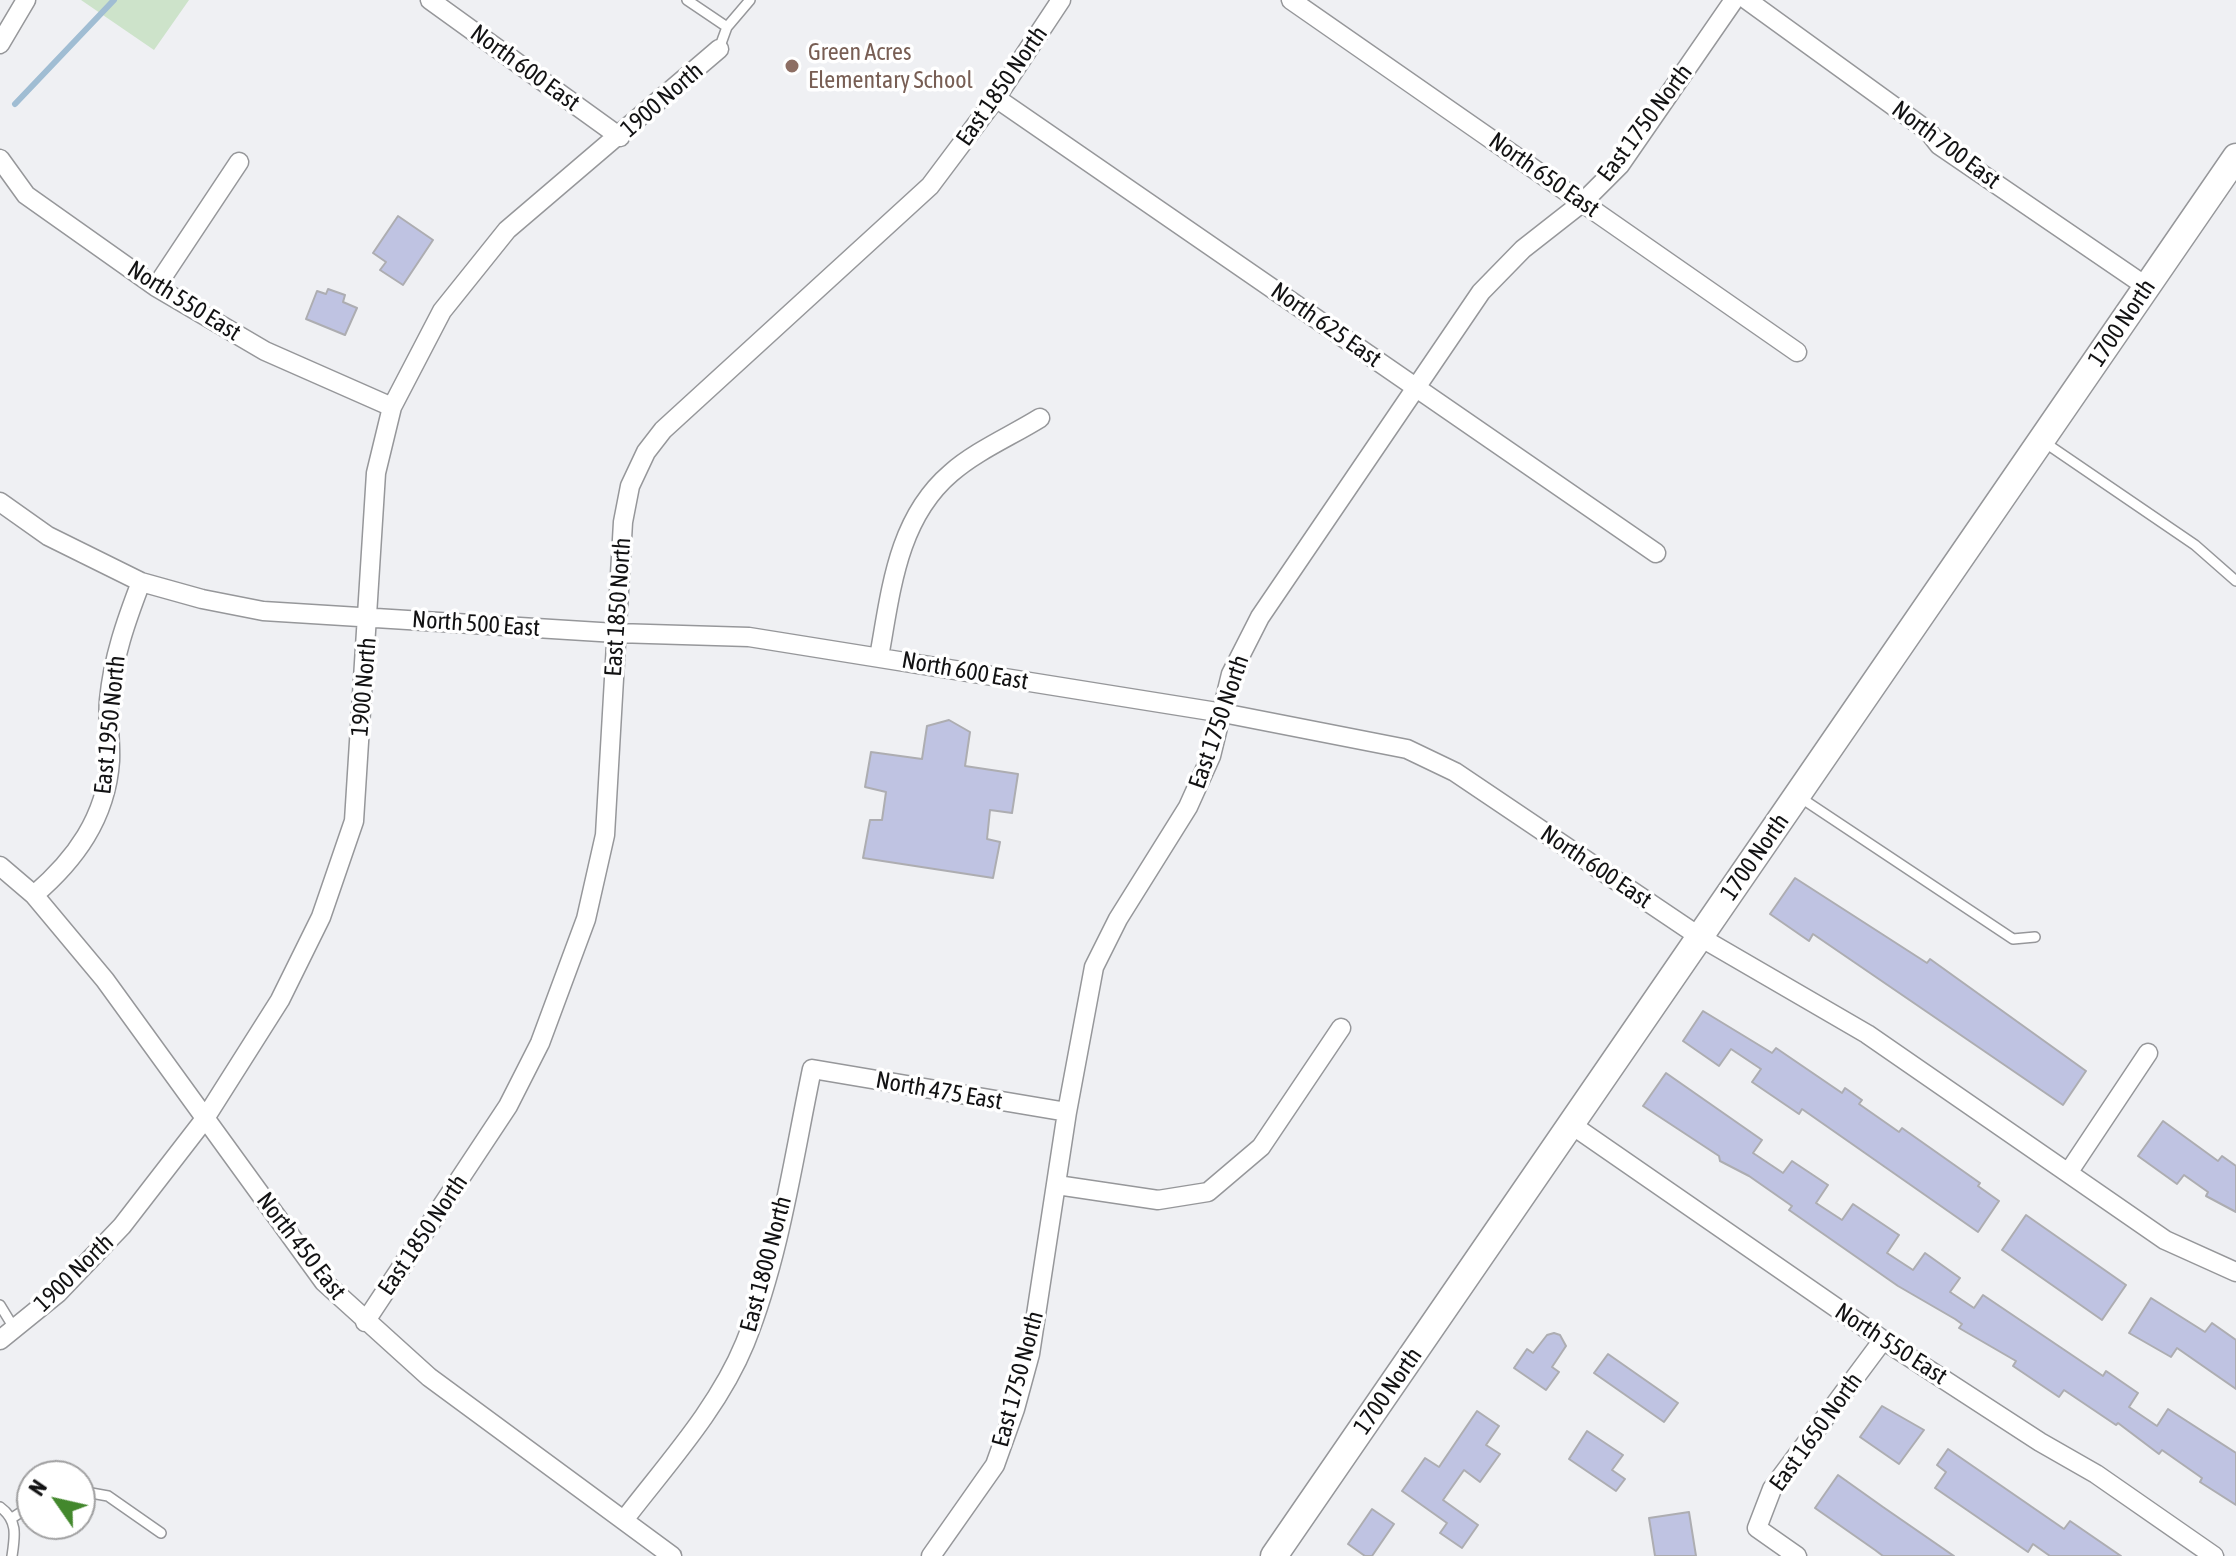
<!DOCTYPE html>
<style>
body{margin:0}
#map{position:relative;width:2236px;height:1556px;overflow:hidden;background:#eff0f3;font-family:"Asap Condensed",sans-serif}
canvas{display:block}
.north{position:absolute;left:16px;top:1460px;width:80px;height:80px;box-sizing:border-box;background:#fff;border:2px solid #a0a0a1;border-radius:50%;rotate:304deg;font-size:22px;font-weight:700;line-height:32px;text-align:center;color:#121213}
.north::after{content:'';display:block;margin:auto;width:28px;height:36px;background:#43882d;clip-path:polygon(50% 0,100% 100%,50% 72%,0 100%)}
</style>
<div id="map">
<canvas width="2236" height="1556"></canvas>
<div class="north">N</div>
</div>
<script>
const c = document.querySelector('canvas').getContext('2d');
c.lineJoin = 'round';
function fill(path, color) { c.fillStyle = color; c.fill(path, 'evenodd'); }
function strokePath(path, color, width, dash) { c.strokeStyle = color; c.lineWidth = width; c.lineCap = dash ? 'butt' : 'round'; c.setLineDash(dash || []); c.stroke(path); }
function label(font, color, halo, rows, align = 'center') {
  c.font = font + ' "Asap Condensed",sans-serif'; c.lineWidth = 7; c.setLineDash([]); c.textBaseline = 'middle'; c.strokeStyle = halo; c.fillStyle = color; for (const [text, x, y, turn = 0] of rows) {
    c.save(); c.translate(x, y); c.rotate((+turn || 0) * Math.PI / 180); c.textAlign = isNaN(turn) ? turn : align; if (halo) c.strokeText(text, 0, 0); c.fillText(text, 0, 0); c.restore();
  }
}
fill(new Path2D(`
 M81,0H189L154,50Z`), '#cde3ca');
strokePath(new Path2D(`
 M15,104L114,0`), '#a0bdd3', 6);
const building = new Path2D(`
 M398,216L433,240L403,285L380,270L386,262L373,253Z
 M328,289L345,295L343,302L357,308L345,335L306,319L317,291L326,294Z
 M949,720L970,732L965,766L1018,774L1012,813L990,810L987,839L1000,842L993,878L863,858L870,820H882L886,792L865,787L871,752L922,759L927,726Z
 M1795,878L1927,963L1930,959L2086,1071L2063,1105L1813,934L1809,941L1770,914Z
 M1703,1011L1772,1053L1776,1048L1842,1093L1845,1088L1862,1100L1859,1104L1899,1132L1902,1128L1980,1183L1978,1186L1999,1201L1978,1232L1802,1109L1799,1114L1752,1082L1761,1069L1731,1049L1719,1066L1683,1041Z
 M1666,1073L1762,1140L1753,1153L1783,1173L1792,1161L1828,1185L1816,1203L1842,1220L1853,1204L1899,1235L1887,1253L1913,1270L1925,1253L1960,1278L1950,1292L1974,1308L1983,1295L2103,1376L2106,1371L2138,1393L2129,1407L2157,1426L2168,1409L2236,1453V1505L2200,1482L2202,1478L2162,1450L2159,1454L2118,1423L2116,1425L2064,1390L2059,1397L2013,1366L2016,1361L1959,1328L1962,1324L1955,1319L1898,1286L1789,1210L1792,1206L1749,1176L1720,1161L1719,1156L1643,1106Z
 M2163,1121L2218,1161L2222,1156L2236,1166V1212L2206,1196L2208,1192L2184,1175L2177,1184L2138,1156Z
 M2026,1215L2126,1285L2102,1320L2002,1250Z
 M2151,1298L2205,1332L2212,1323L2236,1340V1389L2177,1348L2171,1357L2129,1333Z
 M1554,1333L1560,1335L1566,1346L1552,1367L1559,1372L1546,1390L1514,1368L1527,1349L1533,1353L1547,1335Z
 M1608,1354L1678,1403L1664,1422L1594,1373Z
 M1882,1406L1924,1430L1899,1464L1860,1437Z
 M1477,1411L1499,1426L1486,1445L1500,1454L1480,1482L1464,1470L1443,1500L1478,1525L1462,1548L1440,1533L1447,1523L1402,1491L1425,1458L1439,1467Z
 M1587,1431L1623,1455L1612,1470L1625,1479L1616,1491L1569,1459Z
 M1948,1449L2064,1529L2070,1521L2121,1556H2050L2033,1544L2028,1552L1935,1488L1946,1472L1937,1465Z
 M1838,1475L1883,1507L1954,1556H1883L1875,1550L1815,1508Z
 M1372,1509L1394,1524L1372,1556H1365L1348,1544Z
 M1689,1512L1696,1556H1655L1649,1518Z`);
fill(building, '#bfc3e2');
strokePath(building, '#adadb1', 2);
const lane = new Path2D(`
 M687,0L727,27
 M719,49L727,27L750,0
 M2044,442L2195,545L2236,581
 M1798,796L2013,939L2035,937
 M0,1305L14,1328
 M80,1491L108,1496L161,1533
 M0,1507C18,1520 15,1536 12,1556
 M12,1518L32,1505`);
const street = new Path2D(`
 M430,0L620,137
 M1291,0L1797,352
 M1747,0L1928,131L1939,145L2147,287
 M0,44L26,0
 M996,98L1656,553
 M0,159L26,195L156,287L265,351L392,407
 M156,287L239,162
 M0,502L48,536L141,582L202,599L263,611L616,633L749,637L1223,713L1407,749L1455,772L1700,937L1867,1034L2165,1240L2236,1272
 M879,657C891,591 897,519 951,473C976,451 1011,436 1040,418
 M0,866L34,895L105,980L324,1282L429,1377L672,1556
 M34,895C75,860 106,818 110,761C111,741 107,720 109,700C113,658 126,621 141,582
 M1572,1125L1883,1340L2040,1442L2096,1474L2214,1556
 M2068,1173L2148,1053
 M1057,1185L1158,1200L1208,1192L1261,1147L1341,1028
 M365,1322L508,1106L540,1043L586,919L605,835L623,522L630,486L646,452L663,430L930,186L996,98L1061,0
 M0,1340L58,1293L122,1226L204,1120L280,1000L321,917L354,821L376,473L392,407L442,311L507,230L719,49
 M624,1520C666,1465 718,1409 745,1343C780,1256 793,1160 812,1069L1067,1112
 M931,1556L995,1465L1015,1409L1030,1354L1067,1112L1094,967L1118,919L1188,807L1211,756L1231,674L1260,617L1481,292L1523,249L1583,202L1620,165L1734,0
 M1797,1556L1757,1528L1772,1489L1883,1340`);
const secondary = new Path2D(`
 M1274,1556L2236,157`);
strokePath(lane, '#96979a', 12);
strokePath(street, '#96979a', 21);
strokePath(secondary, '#96979a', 29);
strokePath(lane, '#fff', 9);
strokePath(street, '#fff', 18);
strokePath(secondary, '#fff', 26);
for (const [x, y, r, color] of [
 [792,66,8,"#8d6e63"]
]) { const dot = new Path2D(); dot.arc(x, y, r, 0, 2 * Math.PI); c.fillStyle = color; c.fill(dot); strokePath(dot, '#fff', 3); }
label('24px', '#785e54', '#fff', [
 ["Green Acres",808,52],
 ["Elementary School",808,80]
], 'left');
label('24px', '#121213', '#fff', [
 ["North 600 East",525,68,36],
 ["East 1850 North",1002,86,-55],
 ["1900 North",662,100,-41],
 ["East 1750 North",1645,123,-53],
 ["North 700 East",1946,145,37],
 ["North 650 East",1544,175,35],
 ["North 550 East",184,301,32],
 ["1700 North",2122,323,-56],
 ["North 625 East",1326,325,35],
 ["East 1850 North",618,607,-86],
 ["North 500 East",476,624,4],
 ["North 600 East",965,671,10],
 ["1900 North",364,687,-85],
 ["East 1750 North",1219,722,-71],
 ["East 1950 North",110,725,-84],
 ["1700 North",1755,857,-55],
 ["North 600 East",1596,867,34],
 ["North 475 East",939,1091,10],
 ["East 1850 North",423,1235,-56],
 ["North 450 East",301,1246,52],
 ["East 1800 North",766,1264,-75],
 ["1900 North",74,1273,-44],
 ["North 550 East",1891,1344,33],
 ["East 1750 North",1018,1379,-75],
 ["1700 North",1388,1391,-55],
 ["East 1650 North",1816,1432,-54]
]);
</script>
